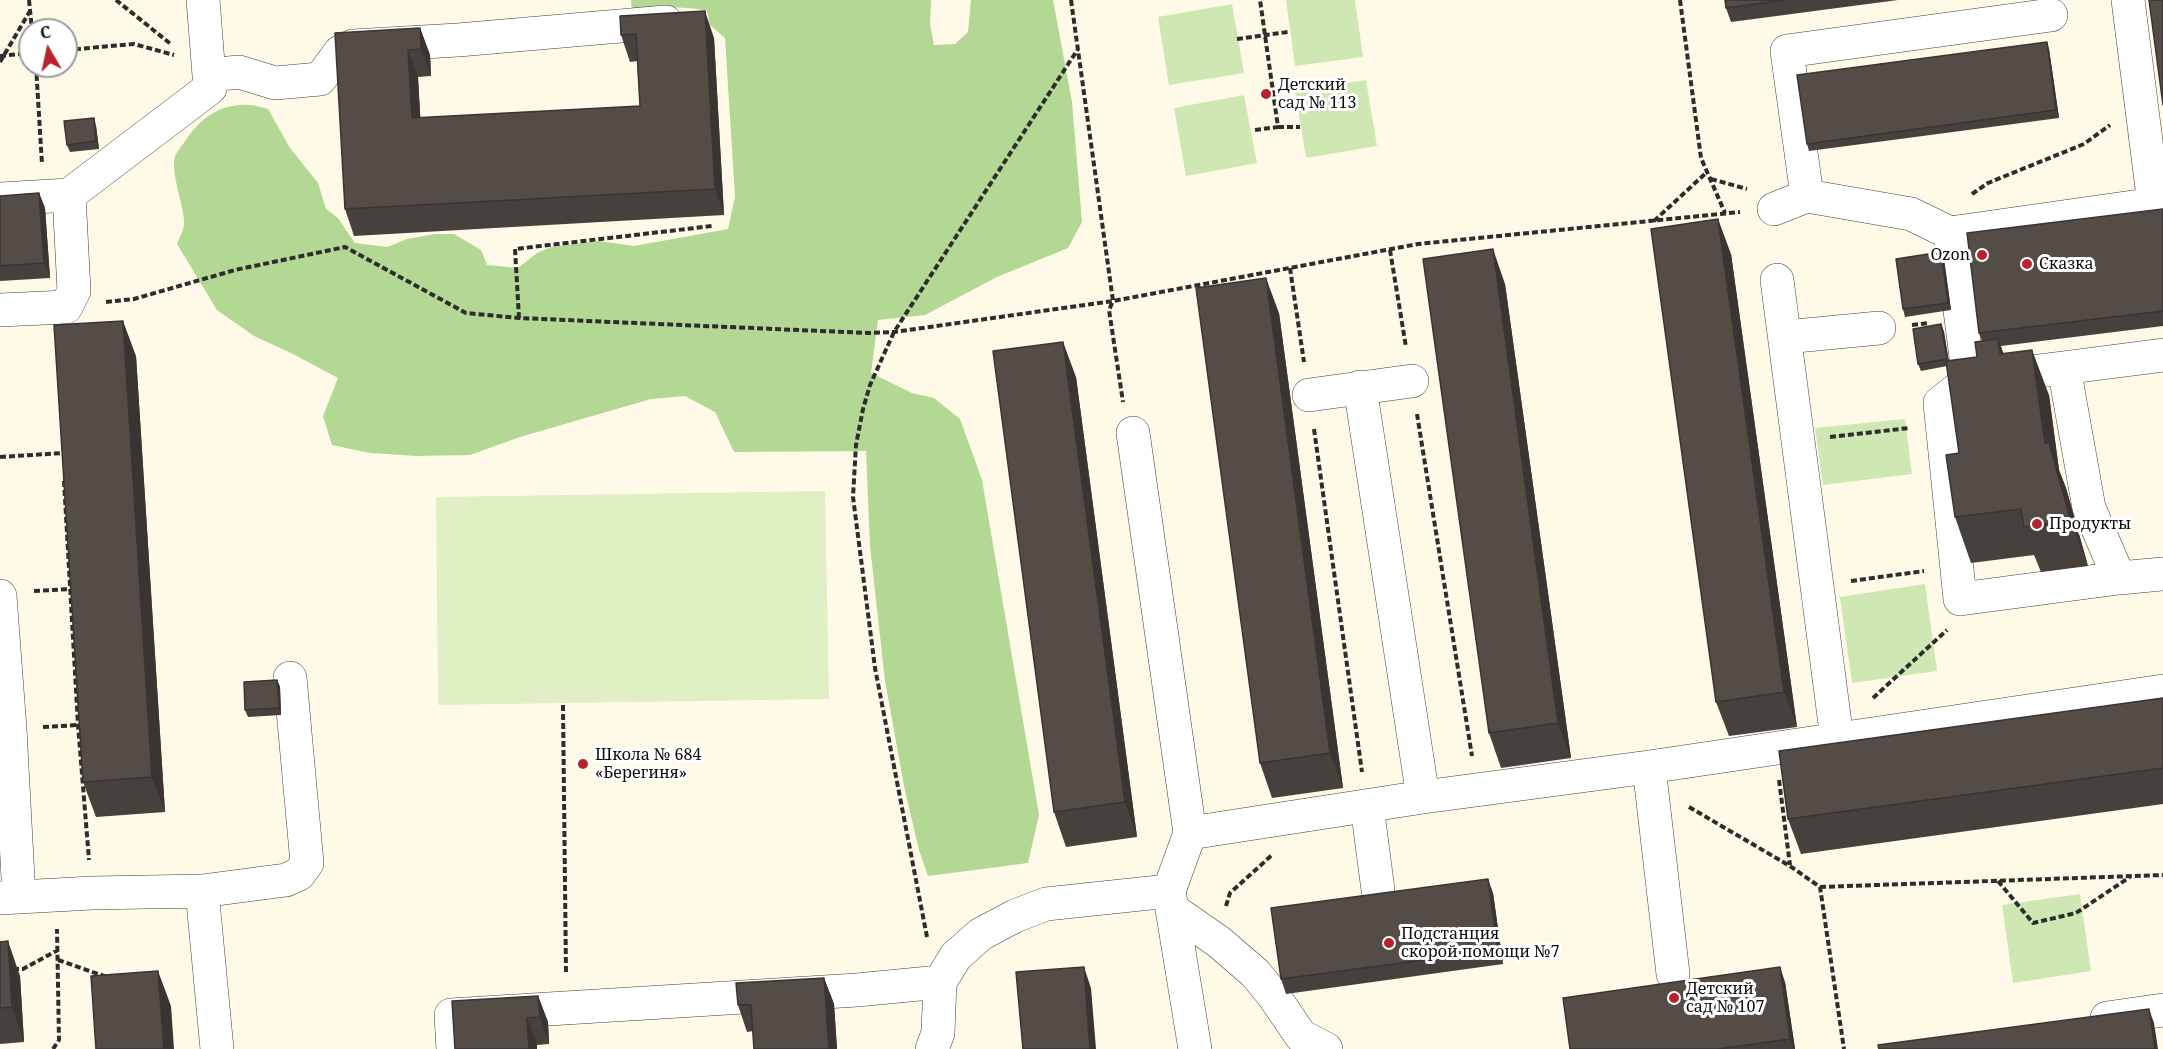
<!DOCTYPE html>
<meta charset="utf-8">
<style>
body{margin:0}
#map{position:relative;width:2163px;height:1049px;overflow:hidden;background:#fffae8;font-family:"Noto Serif",serif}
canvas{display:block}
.north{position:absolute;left:18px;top:18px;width:60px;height:60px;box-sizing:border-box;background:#fff;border:2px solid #9d9d9d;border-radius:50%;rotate:351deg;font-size:16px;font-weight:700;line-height:24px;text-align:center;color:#0b0b0b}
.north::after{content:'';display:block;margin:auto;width:21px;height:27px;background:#b9242c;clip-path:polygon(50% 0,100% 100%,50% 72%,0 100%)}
</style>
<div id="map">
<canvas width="2163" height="1049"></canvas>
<div class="north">С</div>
</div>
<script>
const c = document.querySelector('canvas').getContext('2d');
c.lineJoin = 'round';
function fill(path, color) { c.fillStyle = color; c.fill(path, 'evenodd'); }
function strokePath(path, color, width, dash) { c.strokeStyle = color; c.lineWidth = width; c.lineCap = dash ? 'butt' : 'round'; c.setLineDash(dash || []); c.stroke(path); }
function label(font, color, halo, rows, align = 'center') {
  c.font = font + ' "Noto Serif",serif'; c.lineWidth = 6; c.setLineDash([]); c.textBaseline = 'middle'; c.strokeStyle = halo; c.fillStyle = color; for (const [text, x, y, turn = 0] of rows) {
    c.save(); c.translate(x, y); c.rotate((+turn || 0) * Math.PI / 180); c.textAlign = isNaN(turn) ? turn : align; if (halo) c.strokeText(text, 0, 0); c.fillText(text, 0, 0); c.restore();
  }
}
fill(new Path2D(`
 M1286,0H1355L1363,57L1295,66Z
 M1232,4L1244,73L1169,85L1158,17Z
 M1366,80L1377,146L1306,158L1295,91Z
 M1244,95L1257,163L1186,176L1174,108Z
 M1905,419L1912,474L1823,485L1815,428Z
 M1925,584L1937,671L1852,683L1840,597Z
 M2080,894L2091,971L2013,983L2002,905Z`), '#cfe8b3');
fill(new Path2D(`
 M631,0H931L930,24L934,45L955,44L968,32L971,0H1053L1072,102L1082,222L1068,248L997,277L925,315L878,320L871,373L912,393L934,398L960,419L982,480L1039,815L1028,863L928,876L919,850L905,791L885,681L870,546L866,451L734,452L715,412L685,396L651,399L520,437L470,455L417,456L370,453L332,445L323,416L338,378L293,354L254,336L217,310L177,244C179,238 183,232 184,226C186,210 170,174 175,157C176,152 182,146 185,141C205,111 233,97 268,109L290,148L318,183L326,209L338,218L355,243L387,247L407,239L435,234H454L481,250L487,265L518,268L537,253L551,247L599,241L634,246L728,229L735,197L725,38L710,25L707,11C682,5 657,8 632,11Z`), '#b2d893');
fill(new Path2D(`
 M825,491L829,699L438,705L436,497Z`), '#e1efc5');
const minor = new Path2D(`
 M2128,0L2154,204
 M209,75L239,72L275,83L320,79L340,52L353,46L458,40L666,22
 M1807,196L1787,51L2051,15
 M0,199L69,195L210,88L203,0
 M2163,204H2154L1950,233L1969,380L2163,355
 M1774,209L1807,196L1911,214L1950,233
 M1777,280L1837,739
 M0,310L66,307L74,291L69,195
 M1785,337L1879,328
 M1969,380L1940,403L1960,599L2119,578L2089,508L2064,368
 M1360,387L1423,797
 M1309,395L1412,381
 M1133,433L1190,833L1169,891L1195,1049
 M2119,578L2163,574
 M0,596L10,729L19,897
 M1649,767L1673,974
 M1367,806L1378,890
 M1190,833L1423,797L1649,767L2163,691
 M202,891L217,1049
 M0,898L92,893L202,891L286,880L299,874L307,863L290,678
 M1173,910L1219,942L1255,973L1273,995L1301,1036L1326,1049
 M2107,1018L2163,1010
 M453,1049L451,1015L857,990L940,982
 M932,1049L938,1033L940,982L956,956L981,934L1015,916L1046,904L1169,891`);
strokePath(minor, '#3e3e3e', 34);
strokePath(new Path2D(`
 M29,0L32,30
 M116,0L172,45
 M1071,0L1113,301L1109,310L1123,402
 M1680,0L1701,158L1725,213
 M1237,39L1288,32
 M66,50L134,44L174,55
 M0,56L30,53
 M0,62L30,11
 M36,66L42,164
 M1278,127H1300
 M1255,130L1278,127L1260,0
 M1711,179L1747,189
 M1972,194L1988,183L2084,144L2110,125
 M1654,221L1707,172
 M1390,250L1406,347
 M1290,268L1304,362
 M106,302L134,299L235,270L345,247L466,313L519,318L868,333L894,332L1113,301L1418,244L1740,212
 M519,318L515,249L712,226
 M1912,325L1929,323
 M1417,414L1472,756
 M1314,429L1362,772
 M1830,437L1909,428
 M0,457L63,453
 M64,481L78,725L89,860
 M1851,581L1924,571
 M34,591L70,589
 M1873,698L1947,630
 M563,705L566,974
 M43,727L78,725
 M1779,780L1790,865
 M1689,807L1790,866L1820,887L1844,1049
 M1998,881L2033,923L2076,913L2130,877
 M1820,887L2163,875
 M1226,906L1230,893L1272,855
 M927,937L875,668L853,497L856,445L863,409L870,385L894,332L1078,49
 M58,960L107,977
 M13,969H23L58,950
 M53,1049L59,1040L57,929`), '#2d2d2d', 4, [6, 3]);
strokePath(minor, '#fff', 33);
fill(new Path2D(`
 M1725,0H1898L1731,22L1726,8Z
 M620,16L714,38L724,215L354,236L345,209L335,33L420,28L430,55L431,76L418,77L420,118L640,106L637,61L630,62L621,35Z
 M2049,49L2059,118L1809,151L1807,144Z
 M96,126L99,149L70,152L67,145Z
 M39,193L45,208L50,278L0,281V196Z
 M2163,209V326L2001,346L2003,354L2049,395L2059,470L2066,488L2088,566L2041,572L2034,555L1971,563L1955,517L1959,453L1947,366L1921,371L1918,364L1941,324L1944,332L1949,361L1977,357L1982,341L1979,333Z
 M1941,252L1944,259L1951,310L1905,317L1903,309Z
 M1731,254L1797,727L1729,736L1716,702Z
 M1505,284L1571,758L1501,768L1489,733Z
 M1279,313L1343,788L1272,798L1260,763Z
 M136,356L165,812L96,817L83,782Z
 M1076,377L1137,837L1066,847L1054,812Z
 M277,680L280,687L281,715L248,717L245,710Z
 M2163,698V804L1801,854L1788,819Z
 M1493,893L1503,964L1286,994L1281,979Z
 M0,942L20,976L24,1042L0,1044Z
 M824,978L834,1004L837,1049H754L753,1031L747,1032L738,1005Z
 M1785,982L1795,1049H1570Z
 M538,996L548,1022L549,1044L537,1045V1049H455Z`), '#47413d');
fill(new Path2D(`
 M705,11L714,38L724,215L715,189Z
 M420,28L430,55L431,76L421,49Z
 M2047,42L2049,49L2059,118L2056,110Z
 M408,50L418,77L422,145L412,118Z
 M94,118L96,126L99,149L96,141Z
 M39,193L45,208L50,278L44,263Z
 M1718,219L1731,254L1797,727L1784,692Z
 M1493,249L1505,284L1571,758L1558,723Z
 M1941,252L1944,259L1951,310L1948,303Z
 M1266,278L1279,313L1343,788L1330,753Z
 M123,321L136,356L165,812L152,777Z
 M1941,324L1944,332L1949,366L1947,359Z
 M1998,339L2015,384L2000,354Z
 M1063,342L1076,377L1137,837L1125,802Z
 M2032,350L2049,395L2059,470L2066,488L2088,566L2071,521L2045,443Z
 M277,680L280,687L281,715L279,708Z
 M1488,879L1493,893L1503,964L1498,950Z
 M8,941L20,976L24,1042L12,1007Z
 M1084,967L1091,988L1096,1049H1090Z
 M1780,967L1785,982L1795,1049H1794L1790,1039Z
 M158,971L171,1006L174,1049H164Z
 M824,978L834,1004L837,1049H829Z
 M538,996L548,1022L549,1044L540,1017Z
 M2149,1009L2154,1023L2158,1049H2155Z
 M527,1018L537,1045V1049H529Z`), '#3a3532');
const building = new Path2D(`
 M1725,0H1785L1726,8Z
 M2149,0H2163V105Z
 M705,11L715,189L345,209L335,33L420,28L421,49L408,50L412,118L640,106L636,34L621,35L620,16Z
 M2047,42L2056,110L1807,144L1797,75Z
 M94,118L96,141L67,145L64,121Z
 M39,193L44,263L0,266V196Z
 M2163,209V311L1979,333L1967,233Z
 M1718,219L1784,692L1716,702L1651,229Z
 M1493,249L1558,723L1489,733L1423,259Z
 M1941,252L1948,303L1903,309L1896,259Z
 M1266,278L1330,753L1260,763L1196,288Z
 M123,321L152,777L83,782L54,325Z
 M1941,324L1947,359L1918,364L1913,329Z
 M1998,339L2000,354L2032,350L2045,443H2049L2071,521L2024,527L2021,509L1955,517L1946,455L1959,453L1946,361L1977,357L1975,342Z
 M1063,342L1125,802L1054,812L993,351Z
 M277,680L279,708L245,710L244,682Z
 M2163,698V768L1788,819L1779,751Z
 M1488,879L1498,950L1281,979L1271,908Z
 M8,941L12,1007L0,1008V942Z
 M1084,967L1090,1049H1023L1016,972Z
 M1780,967L1790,1039L1718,1049H1570L1563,998Z
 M158,971L164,1049H96L91,976Z
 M824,978L829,1049H754L751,1005H738L736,983Z
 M538,996L540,1017L527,1018L529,1049H455L452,1001Z
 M2149,1009L2155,1049H1879L1878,1045Z`);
fill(building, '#534c47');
strokePath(building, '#3a3532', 1.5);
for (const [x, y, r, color] of [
 [1266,94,6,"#b9242c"],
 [1982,255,6,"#b9242c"],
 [2027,264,6,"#b9242c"],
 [2037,524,6,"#b9242c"],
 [583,764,6,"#b9242c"],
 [1389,943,6,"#b9242c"],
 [1674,998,6,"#b9242c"]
]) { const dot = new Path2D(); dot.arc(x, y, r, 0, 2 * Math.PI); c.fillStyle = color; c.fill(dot); strokePath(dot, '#fff', 2); }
label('16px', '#0b0b0b', '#fff', [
 ["Детский",1278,85],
 ["сад № 113",1278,103],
 ["Ozon",1970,255,"right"],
 ["Сказка",2039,264],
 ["Продукты",2049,524],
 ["Школа № 684",595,755],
 ["«Берегиня»",595,773],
 ["Подстанция",1401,934],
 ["скорой помощи №7",1401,952],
 ["Детский",1686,989],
 ["сад № 107",1686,1007]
], 'left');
</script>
